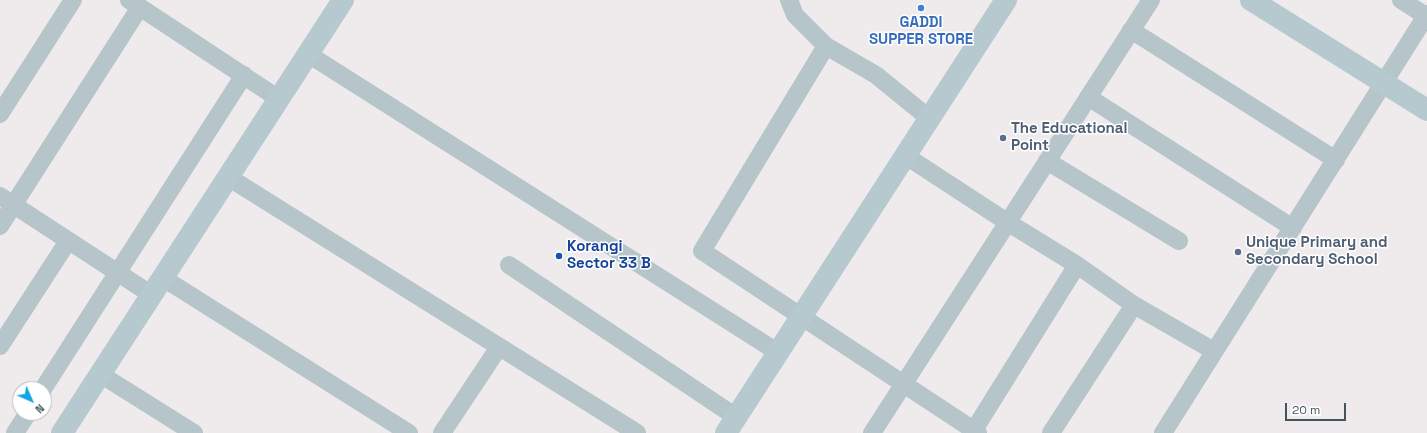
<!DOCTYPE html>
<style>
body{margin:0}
#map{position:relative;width:1427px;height:433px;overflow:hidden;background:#efebec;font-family:"Space Grotesk",sans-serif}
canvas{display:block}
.north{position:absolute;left:12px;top:381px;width:40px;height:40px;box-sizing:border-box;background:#fff;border:1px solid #b4bbbd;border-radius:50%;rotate:135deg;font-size:11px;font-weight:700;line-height:16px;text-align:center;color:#43555a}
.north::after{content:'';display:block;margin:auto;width:14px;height:18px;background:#10a4e4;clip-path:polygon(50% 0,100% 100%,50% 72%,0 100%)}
.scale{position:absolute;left:1285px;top:403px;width:61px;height:18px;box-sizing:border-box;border:2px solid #43555a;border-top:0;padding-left:5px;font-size:12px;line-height:14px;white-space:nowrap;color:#43555a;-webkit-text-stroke:3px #fff;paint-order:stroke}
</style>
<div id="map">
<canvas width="1427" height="433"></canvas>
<div class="north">N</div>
<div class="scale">20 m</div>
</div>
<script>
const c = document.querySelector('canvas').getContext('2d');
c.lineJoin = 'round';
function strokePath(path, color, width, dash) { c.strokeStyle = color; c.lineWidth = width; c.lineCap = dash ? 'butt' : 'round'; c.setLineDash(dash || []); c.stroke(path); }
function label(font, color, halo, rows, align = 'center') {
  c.font = font + ' "Space Grotesk",sans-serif'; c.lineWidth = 3; c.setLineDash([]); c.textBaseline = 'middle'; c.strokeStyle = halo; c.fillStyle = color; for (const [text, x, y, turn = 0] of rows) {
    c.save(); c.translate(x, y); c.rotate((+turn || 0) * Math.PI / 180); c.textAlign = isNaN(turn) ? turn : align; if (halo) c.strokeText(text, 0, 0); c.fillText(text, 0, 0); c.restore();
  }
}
strokePath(new Path2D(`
 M129,0L279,99
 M789,0L795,15L826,46L702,251L978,433
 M1401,0L1426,16
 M1131,30L1336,160
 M826,46L876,75L930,119
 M308,54L779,353
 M1088,97L1293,228
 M0,114L73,0
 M906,156L1007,222L1077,265L1134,305L1214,351
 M1047,161L1179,241
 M228,177L637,433
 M0,196L152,295
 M0,226L140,7
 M509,265L736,417
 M163,278L409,433
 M0,346L68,241
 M100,374L194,433
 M43,389L244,75
 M974,430L1077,265
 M15,433L28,413
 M442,433L499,347
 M872,433L1151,0
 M1051,433L1134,305
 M1163,433L1427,14`), '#b6c5ca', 18);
strokePath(new Path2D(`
 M1251,0L1427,110
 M62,433L343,0
 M726,433L1006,0`), '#b6c9cf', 22);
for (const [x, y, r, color] of [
 [921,8,4,"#3f7fe0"],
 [1003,138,4,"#5c6f8a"],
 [1238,252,4,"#5c6f8a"],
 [559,256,4,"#1a4fb4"]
]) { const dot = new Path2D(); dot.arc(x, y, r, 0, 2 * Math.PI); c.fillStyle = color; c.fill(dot); strokePath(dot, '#fff', 1.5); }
label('bold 15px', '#366cbe', '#fff', [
 ["GADDI",921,23],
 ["SUPPER STORE",921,40]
]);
label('bold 15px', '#4e5e75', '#fff', [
 ["The Educational",1011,129],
 ["Point",1011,146],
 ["Unique Primary and",1246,243],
 ["Secondary School",1246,260]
], 'left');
label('bold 15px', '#164399', '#fff', [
 ["Korangi",567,247],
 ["Sector 33 B",567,264]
], 'left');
</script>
